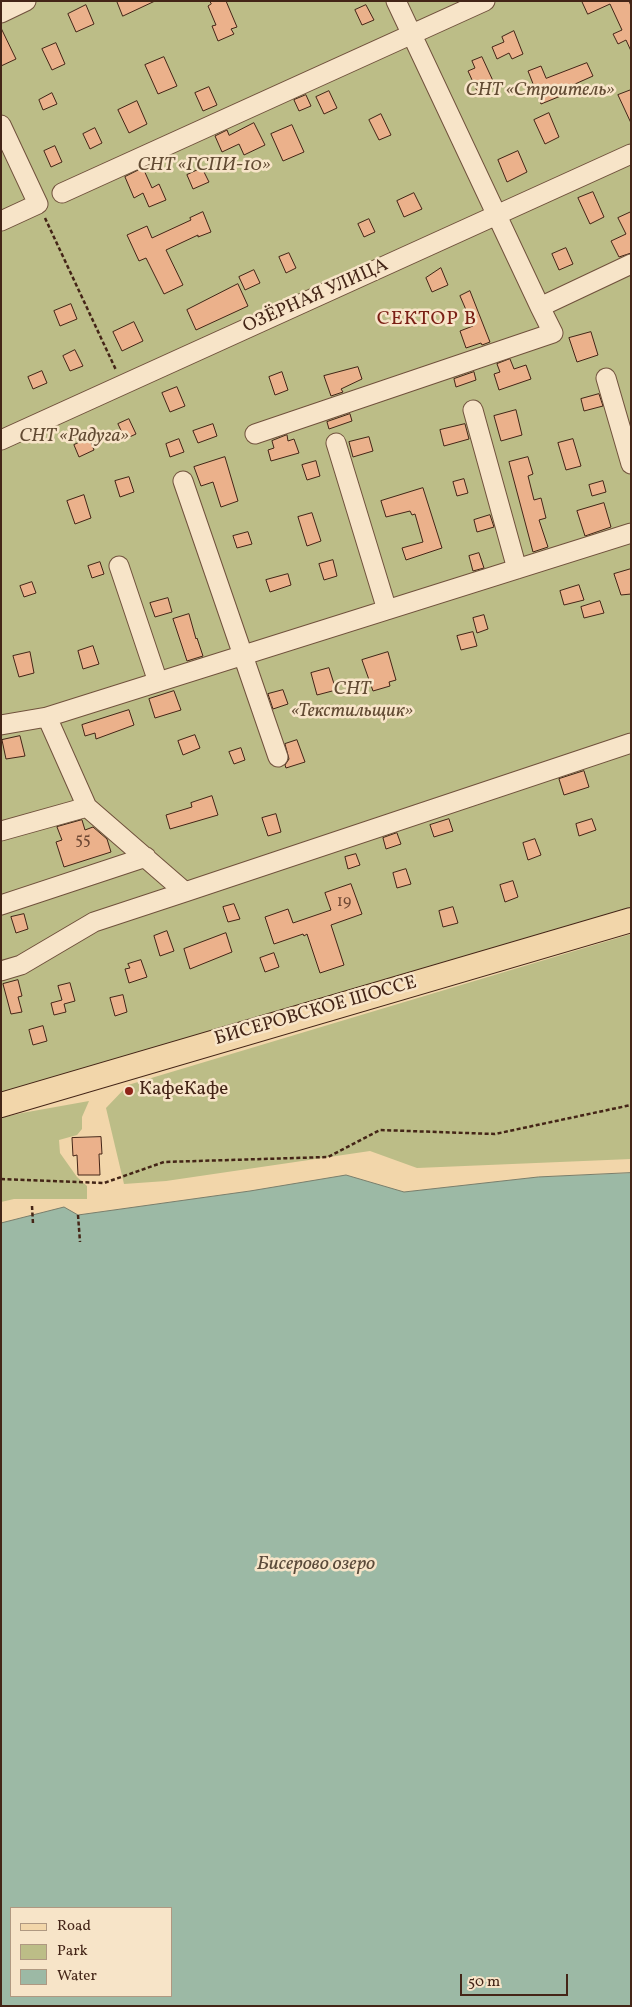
<!DOCTYPE html>
<meta charset="utf-8">
<style>
body{margin:0}
#map{position:relative;width:632px;height:2007px;overflow:hidden;background:#f2d6aa;font-family:Vollkorn,serif}
canvas{display:block}
.frame{position:absolute;inset:0;border:2px solid #442517;pointer-events:none}
.legend{position:absolute;left:10px;top:1907px;width:162px;height:90px;box-sizing:border-box;background:#f7e4c8;border:1px solid #af9881;margin:0;padding:6px 9px;list-style:none;font-size:15px;color:#442517}
.legend li{display:flex;align-items:center;gap:10px;height:25px}
.legend b{width:25px;border:1px solid #af9881}
.scale{position:absolute;left:460px;top:1974px;width:108px;height:22px;box-sizing:border-box;border:2px solid #442517;border-top:0;padding-left:6px;font-size:15px;line-height:18px;white-space:nowrap;color:#442517;-webkit-text-stroke:4px #f7e4c8;paint-order:stroke}
</style>
<div id="map">
<canvas width="632" height="2007"></canvas>
<div class="frame"></div>
<ul class="legend">
<li><b style="height:6px;background:#f2d6aa"></b>Road</li>
<li><b style="height:14px;background:#bcbd87"></b>Park</li>
<li><b style="height:14px;background:#9cb9a5"></b>Water</li>
</ul>
<div class="scale">50 m</div>
</div>
<script>
const c = document.querySelector('canvas').getContext('2d');
c.lineJoin = 'round';
function fill(path, color) { c.fillStyle = color; c.fill(path, 'evenodd'); }
function strokePath(path, color, width, dash) { c.strokeStyle = color; c.lineWidth = width; c.lineCap = dash ? 'butt' : 'round'; c.setLineDash(dash || []); c.stroke(path); }
function label(font, color, halo, rows, align = 'center') {
  c.font = font + ' Vollkorn,serif'; c.lineWidth = 5; c.setLineDash([]); c.textBaseline = 'middle'; c.strokeStyle = halo; c.fillStyle = color; for (const [text, x, y, turn = 0] of rows) {
    c.save(); c.translate(x, y); c.rotate((+turn || 0) * Math.PI / 180); c.textAlign = isNaN(turn) ? turn : align; if (halo) c.strokeText(text, 0, 0); c.fillText(text, 0, 0); c.restore();
  }
}
fill(new Path2D(`
 M1,1H631V910L1,1095Z
 M631,934V1159L417,1168L370,1151L166,1181L124,1184L106,1108L128,1085Z
 M89,1101L82,1117V1129L77,1135L59,1140L60,1153L77,1177L87,1186V1199H14L1,1202V1118L22,1113Z`), '#bcbd87');
const water = new Path2D(`
 M631,1173V2006H1V1223L64,1207L78,1215L250,1191L346,1175L404,1192L538,1177ZM11,1908H171V1996H11Z`);
fill(water, '#9cb9a5');
strokePath(water, '#797e6c', 1);
const building = new Path2D(`
 M117,1H155L123,16Z
 M210,1H226L237,27L231,29L234,34L218,41L212,26L216,25L208,6L211,4Z
 M582,1H629L631,6V51L626,40L618,44L613,34L622,30L610,4L588,14Z
 M86,5L94,24L76,32L68,14Z
 M366,5L374,20L362,25L355,10Z
 M1,28L16,59L1,66Z
 M514,31L523,54L512,59L509,53L497,59L492,47L504,42L502,37Z
 M56,43L65,64L52,70L42,49Z
 M164,57L177,86L158,94L145,65Z
 M482,57L494,83L477,91L468,71L475,68L472,61Z
 M587,63L593,76L566,88L568,93L541,104L528,71L541,66L546,78Z
 M209,87L217,105L203,111L195,93Z
 M631,90V123L618,95Z
 M329,91L337,108L324,114L316,97Z
 M52,93L57,104L43,110L39,100Z
 M306,95L311,106L299,111L294,100Z
 M137,101L147,124L129,133L118,110Z
 M549,113L559,137L545,144L534,120Z
 M381,114L391,135L379,140L369,120Z
 M254,123L265,145L244,155L239,144L222,152L215,136L227,130L229,135Z
 M292,125L304,152L283,161L271,134Z
 M95,128L102,143L90,149L83,134Z
 M55,146L62,162L51,167L44,151Z
 M518,151L527,172L507,182L498,160Z
 M143,168L152,188L159,184L166,200L149,207L143,193L134,198L125,177Z
 M202,168L209,182L193,189L187,175Z
 M593,192L604,217L590,224L578,198Z
 M414,193L422,209L404,217L397,201Z
 M203,212L211,232L198,237V235L166,250L183,285L164,294L146,258L139,261L127,235L147,226L152,238L191,220L190,218Z
 M631,212V253L619,257L611,241L626,234L618,218Z
 M369,219L375,232L364,237L358,224Z
 M566,248L573,264L559,270L552,254Z
 M289,253L296,268L286,273L279,257Z
 M441,268L448,285L432,292L426,278Z
 M254,270L260,283L245,290L239,277Z
 M238,284L248,306L196,330L187,310Z
 M470,291L490,342L482,345L481,343L466,348L460,331L473,326L460,296Z
 M71,304L77,319L60,326L54,311Z
 M134,322L143,341L122,351L113,332Z
 M591,332L598,355L577,362L569,338Z
 M75,350L83,366L70,371L63,356Z
 M510,359L514,369L526,365L531,379L499,390L494,374L500,372L497,364Z
 M358,367L362,379L341,389L343,392L331,396L324,376Z
 M42,371L47,383L33,389L28,377Z
 M282,372L288,390L275,395L269,377Z
 M474,372L476,380L456,387L454,379Z
 M177,387L185,406L170,412L162,393Z
 M599,394L603,406L584,411L581,399Z
 M516,410L522,435L501,441L494,416Z
 M350,414L352,421L329,429L327,422Z
 M129,419L136,434L125,439L118,424Z
 M213,424L217,436L198,443L193,431Z
 M465,424L469,439L444,446L440,430Z
 M287,435L288,441L294,439L299,453L271,461L268,450L274,448L272,441Z
 M369,437L373,451L353,457L349,442Z
 M89,438L94,450L79,457L74,445Z
 M179,439L184,452L170,457L166,444Z
 M573,439L581,466L566,470L558,443Z
 M225,457L238,501L221,507L213,482L201,486L194,467Z
 M528,457L533,474L528,476L534,500L541,498L546,518L539,520L548,547L533,552L509,462Z
 M316,461L320,476L307,480L302,465Z
 M129,477L134,492L120,497L115,481Z
 M464,479L468,493L457,496L453,482Z
 M603,481L606,492L592,496L589,485Z
 M423,488L442,548L406,560L402,548L423,542L415,514L412,515L410,511L386,517L381,501Z
 M84,495L91,518L75,524L67,501Z
 M604,503L611,527L585,536L577,511Z
 M312,513L321,541L307,546L298,517Z
 M490,515L494,527L477,532L474,520Z
 M248,532L252,544L237,548L233,536Z
 M479,553L484,568L473,571L469,556Z
 M333,560L337,576L324,580L319,564Z
 M100,562L104,574L92,578L88,566Z
 M631,569V594L621,595L614,574Z
 M288,574L291,585L270,592L266,580Z
 M32,582L36,593L24,597L20,586Z
 M579,585L584,600L564,605L560,591Z
 M168,598L172,612L155,617L150,603Z
 M600,601L604,613L584,618L581,607Z
 M189,614L196,639L197,638L203,656L187,661L173,619Z
 M484,615L488,629L477,633L473,618Z
 M473,632L477,646L461,650L457,636Z
 M93,646L99,664L83,669L78,651Z
 M30,652L34,673L19,677L13,656Z
 M388,652L396,680L389,682L390,686L373,691L362,660Z
 M329,668L336,690L317,695L311,673Z
 M283,690L288,704L273,709L268,694Z
 M174,691L181,710L155,718L149,699Z
 M129,710L134,725L96,739L95,733L85,736L82,725Z
 M195,735L200,748L183,755L178,741Z
 M20,736L25,756L6,759L2,740Z
 M297,740L305,762L286,768L285,765L289,759L285,744Z
 M241,748L245,760L234,764L229,752Z
 M584,771L589,787L564,795L559,779Z
 M212,796L218,815L170,829L166,815L192,807L191,803Z
 M276,814L281,832L268,836L262,818Z
 M449,819L453,831L434,837L430,825Z
 M592,819L596,830L579,836L576,824Z
 M82,820L85,830L93,827L107,839L111,852L64,867L56,842L62,840L57,827Z
 M397,833L401,844L386,849L383,838Z
 M535,839L541,855L528,860L523,843Z
 M356,854L360,865L348,869L345,857Z
 M406,869L411,884L397,888L393,873Z
 M513,881L518,897L505,902L500,885Z
 M351,884L362,914L331,925L344,965L320,973L307,934L304,936L303,934L274,944L265,917L288,909L293,923L331,910L325,893Z
 M234,904L240,919L228,922L223,907Z
 M453,907L458,923L443,927L439,911Z
 M24,914L28,929L16,933L11,917Z
 M167,931L174,951L160,956L154,936Z
 M226,933L232,952L190,969L184,949Z
 M274,953L279,967L265,972L260,958Z
 M141,960L147,977L129,983L125,969L130,968L128,964Z
 M18,980L22,996L18,997L22,1012L11,1014L3,984Z
 M70,983L75,1001L64,1004L66,1012L54,1015L51,1003L62,1000L58,986Z
 M123,995L127,1012L115,1016L110,998Z
 M43,1026L47,1041L33,1045L29,1030Z
 M101,1137L102,1154H99L100,1175H78L77,1155L73,1156L72,1138Z`);
fill(building, '#ebb18b');
strokePath(building, '#442517', 1);
const minor = new Path2D(`
 M396,1L540,307L631,264
 M1,13L26,1
 M1,125L38,204L1,221
 M62,193L485,1
 M606,378L631,464
 M473,410L517,569
 M255,434L553,333L540,307
 M1,440L631,154
 M336,443L387,610
 M183,481L278,757
 M119,566L158,682
 M1,725L47,717L631,533
 M87,807L185,892L631,743
 M1,831L87,807L47,717
 M1,905L146,857
 M1,971L21,965L94,922L185,892`);
const major = new Path2D(`
 M1,1105L631,920`);
strokePath(minor, '#70513c', 21);
strokePath(major, '#442517', 26);
strokePath(new Path2D(`
 M45,218L116,370
 M1,1179L104,1183L164,1162L328,1157L380,1130L495,1134L631,1105
 M32,1206L33,1224
 M78,1215L80,1242`), '#442517', 2.5, [4, 2.5]);
strokePath(minor, '#f7e4c8', 19);
strokePath(major, '#f2d6aa', 24);
for (const [x, y, r, color] of [
 [129,1091,5,"#8f2418"]
]) { const dot = new Path2D(); dot.arc(x, y, r, 0, 2 * Math.PI); c.fillStyle = color; c.fill(dot); strokePath(dot, '#f7e4c8', 2); }
label('16px', '#6e4834', null, [
 ["55",83,841],
 ["19",344,903]
]);
label('italic 19px', '#624b33', '#f7e4c8', [
 ["СНТ «Строитель»",540,92],
 ["СНТ «ГСПИ-10»",204,167],
 ["СНТ «Радуга»",74,438],
 ["СНТ",352,691],
 ["«Текстильщик»",352,713]
]);
label('19px', '#442517', '#f7e4c8', [
 ["ОЗЁРНАЯ УЛИЦА",316,297,-24],
 ["БИСЕРОВСКОЕ ШОССЕ",316,1012,-16]
]);
label('19px', '#442517', '#f7e4c8', [
 ["КафеКафе",139,1091]
], 'left');
c.letterSpacing = '1px';
label('20px', '#7a1f14', '#f7e4c8', [
 ["СЕКТОР В",427,320]
]);
c.letterSpacing = '0px';
label('italic 20px', '#5a4a3a', '#f7e4c8', [
 ["Бисерово озеро",316,1565]
]);
</script>
